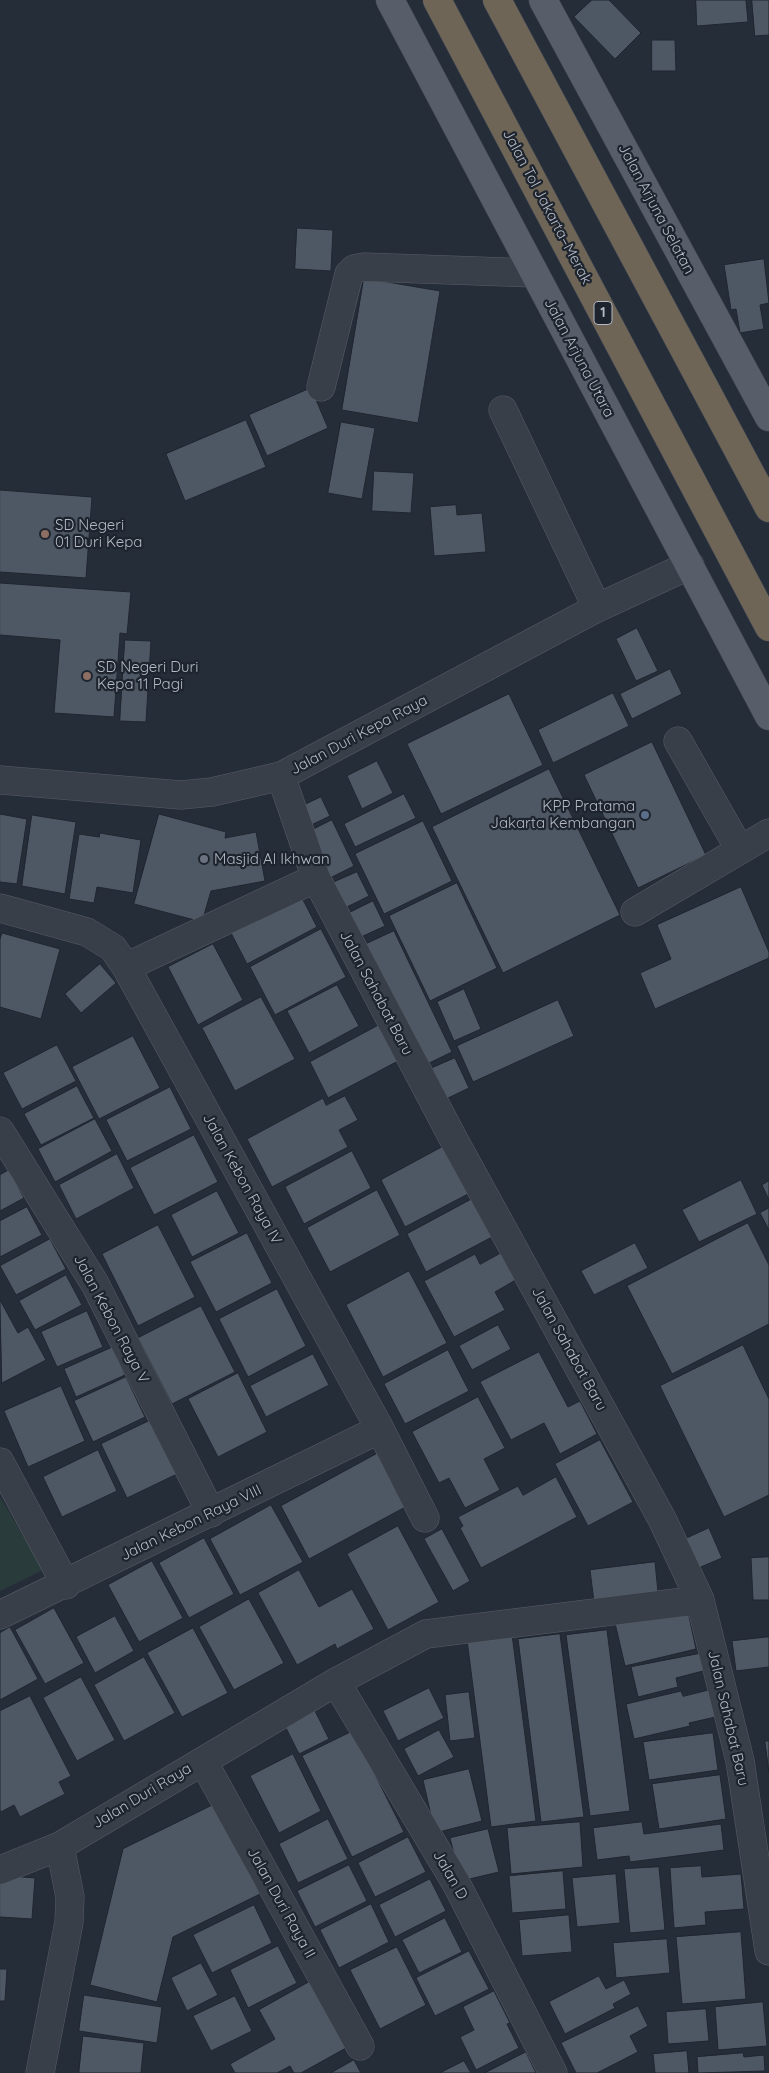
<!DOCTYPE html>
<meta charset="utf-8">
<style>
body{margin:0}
canvas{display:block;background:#252d39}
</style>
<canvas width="769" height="2073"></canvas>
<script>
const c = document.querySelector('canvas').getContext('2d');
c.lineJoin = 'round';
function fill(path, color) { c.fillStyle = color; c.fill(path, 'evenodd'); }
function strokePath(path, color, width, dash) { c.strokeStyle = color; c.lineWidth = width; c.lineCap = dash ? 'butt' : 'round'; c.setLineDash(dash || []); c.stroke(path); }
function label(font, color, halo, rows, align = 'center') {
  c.font = font + ' Quicksand,sans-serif'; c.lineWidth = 4.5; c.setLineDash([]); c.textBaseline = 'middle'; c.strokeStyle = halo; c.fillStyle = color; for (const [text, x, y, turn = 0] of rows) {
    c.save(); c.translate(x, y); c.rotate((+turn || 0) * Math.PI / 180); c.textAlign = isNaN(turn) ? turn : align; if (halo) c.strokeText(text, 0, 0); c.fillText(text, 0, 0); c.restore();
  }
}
fill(new Path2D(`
 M0,1497L43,1570L0,1591Z`), '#2a3b3c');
const building = new Path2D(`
 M592,0H609L641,33L615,59L574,17Z
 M696,0H746L748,22L697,26Z
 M752,0H769V35L755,36Z
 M652,40H675L676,71H652Z
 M297,228L333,230L331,271L295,269Z
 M764,259L769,303L760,305L764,329L740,333L736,309L731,310L724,265Z
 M364,278L440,291L418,423L342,410Z
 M311,388L328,428L267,456L249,415Z
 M246,420L266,467L185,501L166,454Z
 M341,422L375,428L362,499L328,493Z
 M374,471L414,473L411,513L372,511Z
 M0,490L92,497L86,578L0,572Z
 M456,505L457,515L482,513L486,552L434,556L430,507Z
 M0,583L131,592L127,634L120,633L114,717L54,713L60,640L0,635Z
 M637,628L658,671L636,681L616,639Z
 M125,640L151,641L146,722L120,721Z
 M670,669L682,694L632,719L620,694Z
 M613,693L629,726L553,763L538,730Z
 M509,694L543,765L441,814L407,744Z
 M652,742L706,855L638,888L584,775Z
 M377,761L393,793L362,809L347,776Z
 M549,769L620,915L503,973L432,827Z
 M404,794L416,818L355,847L344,824Z
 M321,797L330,816L307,827L298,808Z
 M0,814L27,819L17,884L0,882Z
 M159,814L226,832L225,838L256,832L265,881L211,891L202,922L134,904Z
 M32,815L76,822L65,894L22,886Z
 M332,820L354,866L330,878L308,832Z
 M423,821L452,881L384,914L355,854Z
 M100,833L141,840L133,893L97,887L94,903L69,899L79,834L99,837Z
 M357,872L369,896L345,908L332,883Z
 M457,883L497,968L430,1001L389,916Z
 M741,887L769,952V958L655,1009L640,973L671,959L657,925Z
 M300,894L317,927L247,964L230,931Z
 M373,901L385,926L361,937L349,913Z
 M321,929L346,977L275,1015L250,967Z
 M394,931L452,1052L425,1065L366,944Z
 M2,933L60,949L41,1019L0,1007V940Z
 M213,944L243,1000L198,1025L168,967Z
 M100,964L116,983L81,1013L65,994Z
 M337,985L359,1026L309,1053L287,1011Z
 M464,989L481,1029L454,1041L437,1002Z
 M261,997L295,1059L235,1091L202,1028Z
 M558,1000L574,1036L473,1082L457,1046Z
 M381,1024L400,1060L328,1098L310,1062Z
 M133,1036L160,1088L99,1119L72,1067Z
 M57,1045L76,1081L22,1109L3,1073Z
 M455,1058L469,1088L446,1099L432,1068Z
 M77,1086L94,1118L41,1145L24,1114Z
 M170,1087L191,1129L127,1161L106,1120Z
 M345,1096L358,1120L339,1130L348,1147L272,1187L247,1139L323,1098L326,1105Z
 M95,1119L112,1151L55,1182L38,1149Z
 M194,1135L218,1182L154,1215L130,1168Z
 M444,1146L468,1194L405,1227L381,1180Z
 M352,1151L371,1188L304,1224L285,1187Z
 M117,1154L134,1188L76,1219L59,1185Z
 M9,1170L24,1198L0,1211V1175Z
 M741,1180L757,1214L699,1242L682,1210Z
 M769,1181V1200L762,1185Z
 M377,1190L400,1235L330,1272L307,1228Z
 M217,1191L239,1233L192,1257L171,1215Z
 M472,1199L492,1237L426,1272L407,1234Z
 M27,1207L42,1235L0,1257V1221Z
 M769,1208V1230L760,1213Z
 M748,1223L769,1265V1324L672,1374L627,1286Z
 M158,1225L195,1297L138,1326L102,1254Z
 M247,1233L272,1283L216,1312L190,1262Z
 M50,1239L66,1269L16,1295L0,1266Z
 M635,1243L648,1268L594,1295L581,1271Z
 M505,1251L519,1278L495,1292L505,1310L454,1337L424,1281L475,1254L480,1264Z
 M409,1271L447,1343L383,1377L346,1305Z
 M66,1275L82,1305L35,1330L19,1301Z
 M277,1289L306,1346L248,1377L219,1319Z
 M0,1300L18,1333L28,1327L46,1360L2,1383Z
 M201,1306L235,1372L172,1404L138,1338Z
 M87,1311L103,1347L57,1367L41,1332Z
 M498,1325L511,1349L472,1370L459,1346Z
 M743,1345L769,1399V1495L724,1517L660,1386Z
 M113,1347L125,1375L76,1397L64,1369Z
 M448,1350L469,1391L405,1424L384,1384Z
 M539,1352L568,1407L580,1401L597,1434L560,1454L544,1423L511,1440L480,1382Z
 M313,1354L329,1385L266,1417L250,1386Z
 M238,1373L267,1432L218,1457L188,1399Z
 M126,1377L145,1417L93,1442L74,1401Z
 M61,1386L85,1441L28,1467L4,1411Z
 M478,1397L505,1448L484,1459L500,1490L465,1508L449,1478L439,1483L412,1432Z
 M151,1420L177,1474L127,1498L101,1444Z
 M600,1440L633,1502L588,1526L555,1464Z
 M98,1450L117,1491L62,1517L43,1477Z
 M380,1452L409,1505L309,1559L281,1506Z
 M556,1477L577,1517L481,1568L460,1528L463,1526L458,1517L518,1486L523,1495Z
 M271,1505L303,1562L240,1595L210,1539Z
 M398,1526L439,1602L388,1630L347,1554Z
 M709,1528L722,1558L696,1569L683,1540Z
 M442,1529L470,1581L453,1591L424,1539Z
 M204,1538L234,1594L189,1618L159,1563Z
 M769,1557V1600H753L751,1558Z
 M152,1561L183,1618L139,1642L108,1585Z
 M655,1562L659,1602L595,1610L590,1570Z
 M299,1570L319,1607L352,1589L374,1629L337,1649L335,1644L297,1665L258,1593Z
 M249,1599L284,1663L234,1690L199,1627Z
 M687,1607L696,1649L625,1666L615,1623Z
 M54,1608L84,1663L45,1684L15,1630Z
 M115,1616L134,1651L95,1673L76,1637Z
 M10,1627L38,1679L0,1700V1633Z
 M193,1628L228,1693L182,1717L147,1653Z
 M607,1630L630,1811L590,1816L566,1635Z
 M512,1634L536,1821L491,1827L467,1640Z
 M560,1634L584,1817L541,1822L518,1639Z
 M769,1637V1667L736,1671L732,1641Z
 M703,1653L707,1670L676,1678L678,1687L638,1697L631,1667Z
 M144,1657L175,1713L124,1741L94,1685Z
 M81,1677L115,1740L77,1761L43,1698Z
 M429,1688L444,1718L398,1741L383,1711Z
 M714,1689L720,1716L689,1723L690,1726L634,1739L626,1704L681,1691L683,1696Z
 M469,1692L475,1738L450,1741L445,1695Z
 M30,1696L71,1776L59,1782L65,1794L20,1817L14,1805L1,1812L0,1810V1711Z
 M315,1711L329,1739L299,1754L285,1726Z
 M439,1730L454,1757L418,1776L404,1749Z
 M353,1731L404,1832L352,1857L302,1756Z
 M713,1733L718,1770L649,1780L643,1742Z
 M765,1741H769V1772Z
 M293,1754L321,1811L279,1833L250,1776Z
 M469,1769L482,1821L435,1833L423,1780Z
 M720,1775L726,1819L659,1829L652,1784Z
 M217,1803L260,1894L173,1937L157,2002L90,1985L123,1849Z
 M328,1819L348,1859L298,1883L279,1844Z
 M580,1822L583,1867L511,1874L507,1828Z
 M642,1822L644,1834L721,1824L724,1850L630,1862L629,1856L597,1860L593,1828Z
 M488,1829L499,1872L461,1881L450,1838Z
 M408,1837L426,1872L375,1897L358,1863Z
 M349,1865L367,1901L315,1927L297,1891Z
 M701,1866L702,1877L741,1874L744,1909L705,1912L706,1925L674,1928L670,1868Z
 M659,1867L665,1930L630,1933L624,1869Z
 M563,1871L566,1909L512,1913L509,1876Z
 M616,1874L620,1923L577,1927L572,1878Z
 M0,1875L35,1878L32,1919L0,1917Z
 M430,1879L446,1911L395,1937L379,1905Z
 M371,1904L389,1942L339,1968L320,1930Z
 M254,1905L272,1943L212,1973L193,1935Z
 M569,1915L572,1952L522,1956L519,1920Z
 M445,1918L462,1952L419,1973L402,1940Z
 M741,1932L746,1999L682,2004L676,1937Z
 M667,1939L670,1973L616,1978L613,1943Z
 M278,1946L297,1983L248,2008L230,1970Z
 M397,1947L426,2005L380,2029L350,1970Z
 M469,1951L489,1989L435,2016L416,1978Z
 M201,1963L218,1995L187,2011L171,1978Z
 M0,1969H7L5,2001H0Z
 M599,1976L606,1989L624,1980L631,1994L613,2004L615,2008L565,2034L549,2002Z
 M309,1982L346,2048L301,2073H294L290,2066L277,2073H235L230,2064L275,2039L259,2010Z
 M494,1991L510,2023L507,2024L519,2048L476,2070L460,2037L474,2030L463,2007Z
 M84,1995L162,2007L157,2043L79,2031Z
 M235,1996L252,2031L211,2051L193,2016Z
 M763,2002L767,2046L718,2050L715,2007Z
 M638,2006L648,2026L630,2036L638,2052L597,2073H576L561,2043Z
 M706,2009L709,2041L668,2044L666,2012Z
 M83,2036L144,2043L141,2073H79Z
 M687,2051L689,2073H655L653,2054Z
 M526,2052L536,2073H485Z
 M743,2053L744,2057L764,2055L765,2071L698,2073L697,2057Z
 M354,2060L361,2073H331Z
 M464,2061L471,2073H440Z`);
fill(building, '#4e5764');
strokePath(building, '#202630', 1);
const minor = new Path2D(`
 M321,387L349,274L354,269L364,267L534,273
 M503,410L597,608
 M678,741L740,850
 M281,776L316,878L455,1142L662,1519L700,1600L740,1761L769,1951
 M0,780L181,795L212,792L281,776L597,608L690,565
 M0,908L87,932L113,948L126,967L380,1429L425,1518
 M635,912L769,833
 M126,967L316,878
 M0,1131L95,1284L211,1513
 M0,1462L66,1585
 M0,1615L380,1429
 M336,1682L456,1883L553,2073
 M203,1761L360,2046
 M0,1870L60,1846L336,1682L426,1634L700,1600
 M40,2073L69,1922L70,1897L60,1846`);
const major = new Path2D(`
 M390,0L769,716
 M543,0L769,417`);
const highway = new Path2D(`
 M437,0L769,627
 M497,0L769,508`);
strokePath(minor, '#575d67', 29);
strokePath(major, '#424852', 29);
strokePath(highway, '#444a54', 29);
strokePath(minor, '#393f49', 28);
strokePath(major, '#575e69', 28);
strokePath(highway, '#6e6557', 28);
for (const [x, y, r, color] of [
 [45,534,5,"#8d6e63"],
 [87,676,5,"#8d6e63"],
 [645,815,5,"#5c6f8a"],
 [204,859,5,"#6b7280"]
]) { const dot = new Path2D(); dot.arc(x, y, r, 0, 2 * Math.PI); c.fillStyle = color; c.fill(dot); strokePath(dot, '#1e242e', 2); }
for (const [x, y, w] of [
 [603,313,18]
]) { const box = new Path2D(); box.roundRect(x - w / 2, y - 11.5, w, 23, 4); c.fillStyle = '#1e242e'; c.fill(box); strokePath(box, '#b4bac5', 1); }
label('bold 14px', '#b4bac5', null, [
 ["1",603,313]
]);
label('15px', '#b4bac5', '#1e242e', [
 ["Jalan Tol Jakarta–Merak",547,207,62],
 ["Jalan Arjuna Selatan",656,209,62],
 ["Jalan Arjuna Utara",579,358,62],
 ["Jalan Duri Kepa Raya",359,735,-28],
 ["Jalan Sahabat Baru",376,993,62],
 ["Jalan Kebon Raya IV",242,1179,61],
 ["Jalan Kebon Raya V",111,1319,62],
 ["Jalan Sahabat Baru",569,1349,61],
 ["Jalan Kebon Raya VIII",191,1523,-26],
 ["Jalan Sahabat Baru",728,1718,77],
 ["Jalan Duri Raya",142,1796,-31],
 ["Jalan D",450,1875,60],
 ["Jalan Duri Raya II",281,1903,61]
]);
label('15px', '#b4bac5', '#1e242e', [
 ["SD Negeri",55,525],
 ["01 Duri Kepa",55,542],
 ["SD Negeri Duri",97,667],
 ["Kepa 11 Pagi",97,684],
 ["KPP Pratama",635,806,"right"],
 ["Jakarta Kembangan",635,823,"right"],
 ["Masjid Al Ikhwan",214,859]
], 'left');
</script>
